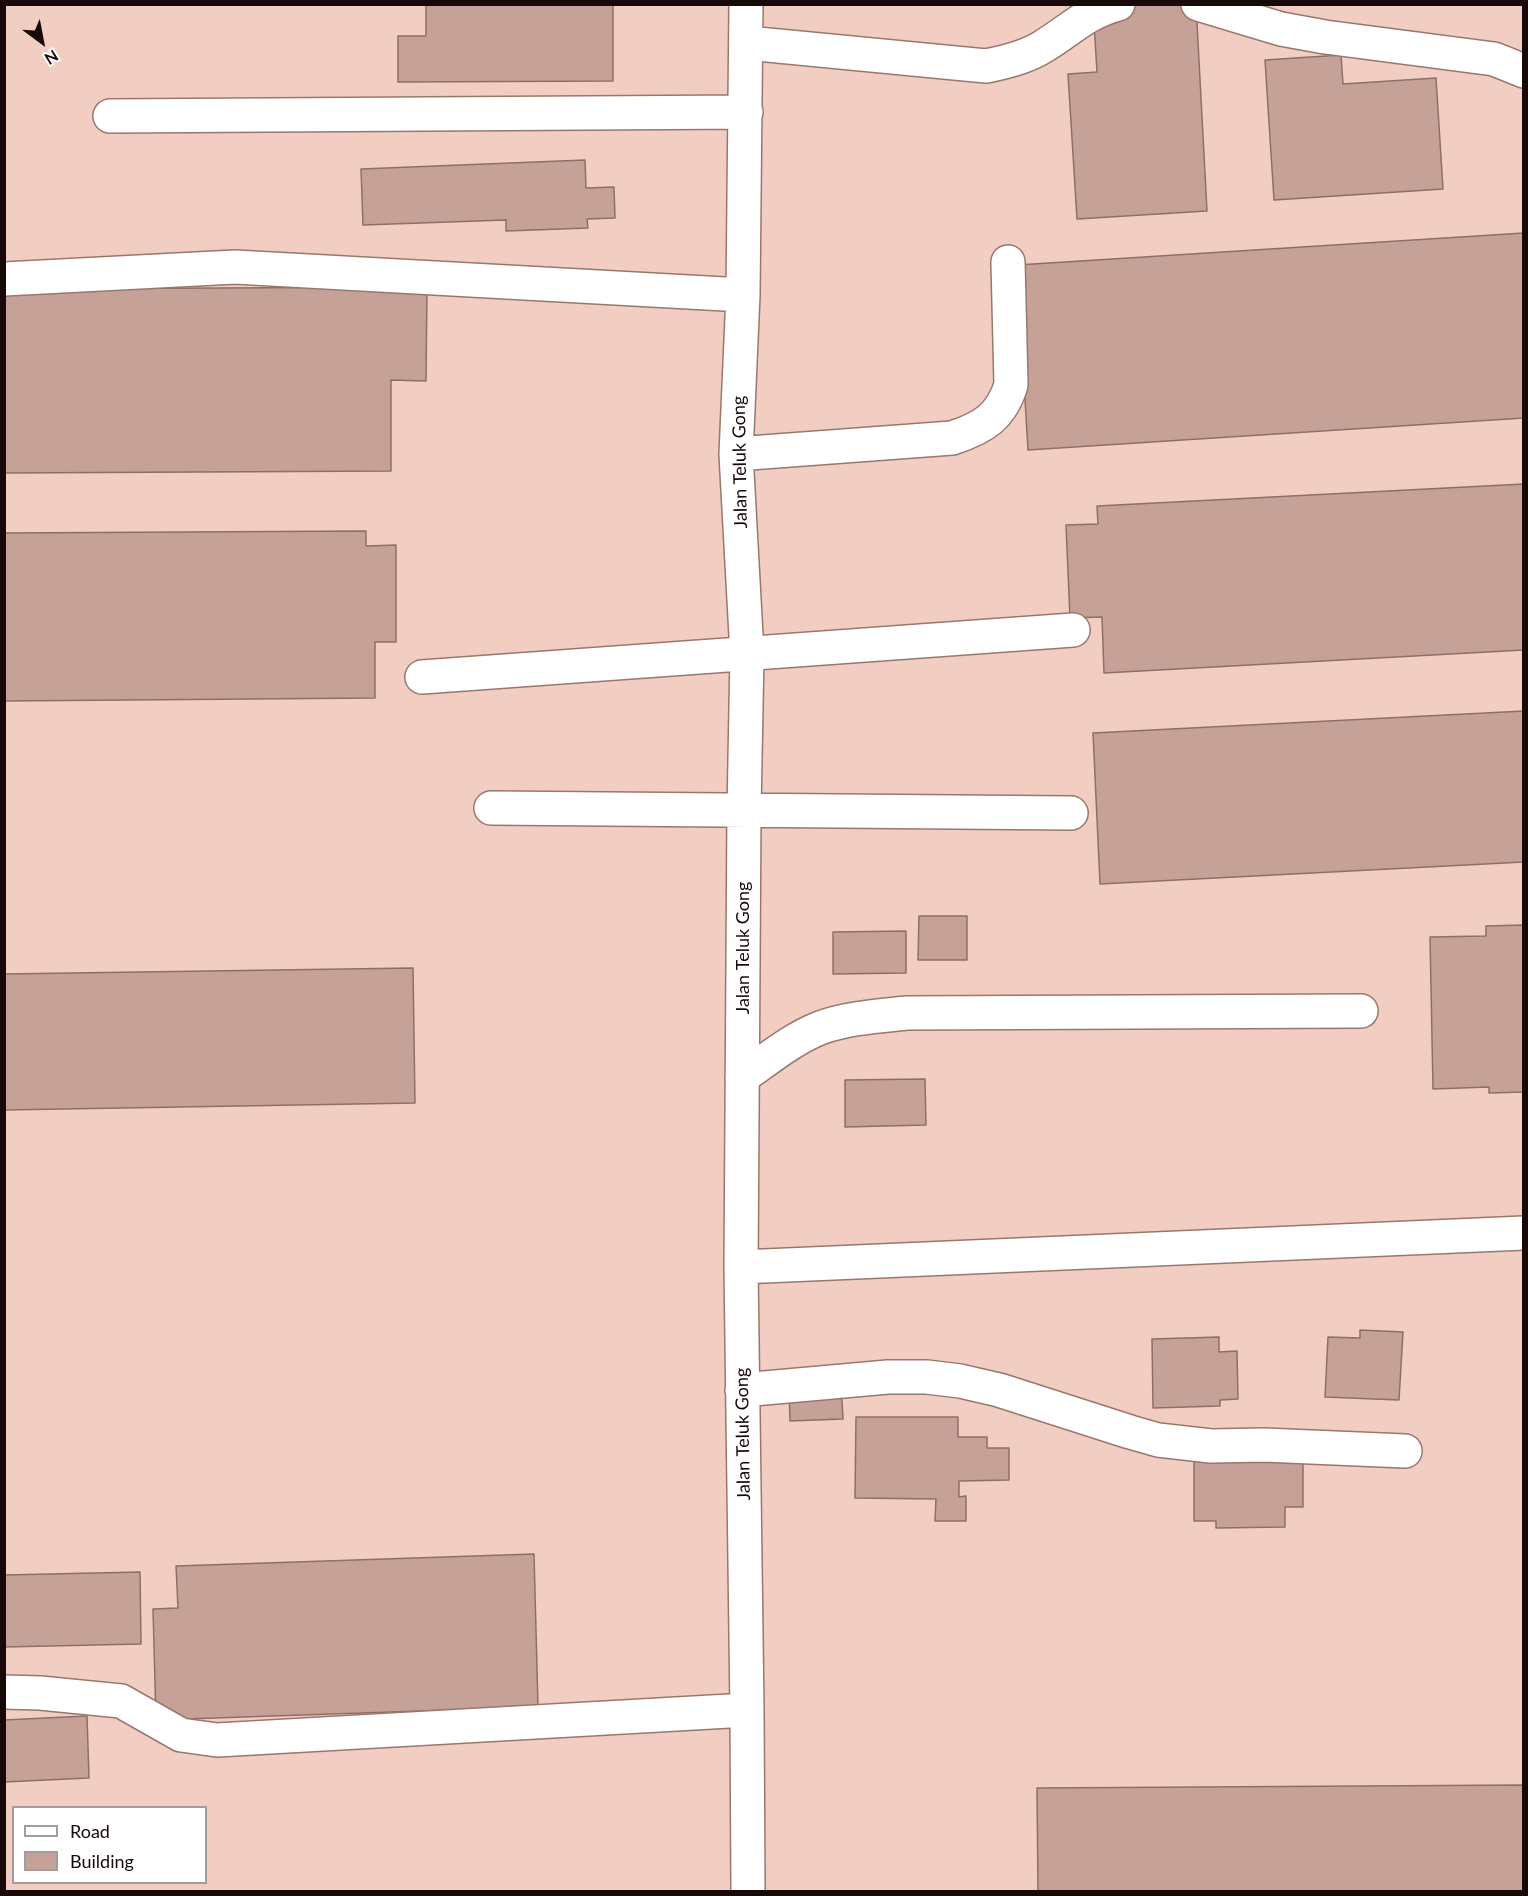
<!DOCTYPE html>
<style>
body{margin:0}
#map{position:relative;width:1528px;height:1896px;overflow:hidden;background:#fdddd5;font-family:Lato,sans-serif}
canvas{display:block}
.frame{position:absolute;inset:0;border:6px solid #160907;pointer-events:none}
.legend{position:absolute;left:12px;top:1806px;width:195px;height:78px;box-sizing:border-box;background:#fff;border:2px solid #a29d9c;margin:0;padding:8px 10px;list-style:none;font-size:18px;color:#160907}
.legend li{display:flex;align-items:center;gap:12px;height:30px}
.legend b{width:30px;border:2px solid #a29d9c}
.north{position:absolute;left:12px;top:12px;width:60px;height:60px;-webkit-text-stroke:4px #fff;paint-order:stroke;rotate:148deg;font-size:16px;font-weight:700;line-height:24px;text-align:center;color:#160907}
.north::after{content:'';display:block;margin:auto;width:21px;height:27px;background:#160907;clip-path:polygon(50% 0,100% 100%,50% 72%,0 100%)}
</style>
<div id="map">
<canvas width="1528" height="1896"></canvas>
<div class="frame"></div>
<ul class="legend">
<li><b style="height:8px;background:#fff"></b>Road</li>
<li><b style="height:16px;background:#c6a197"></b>Building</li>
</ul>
<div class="north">N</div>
</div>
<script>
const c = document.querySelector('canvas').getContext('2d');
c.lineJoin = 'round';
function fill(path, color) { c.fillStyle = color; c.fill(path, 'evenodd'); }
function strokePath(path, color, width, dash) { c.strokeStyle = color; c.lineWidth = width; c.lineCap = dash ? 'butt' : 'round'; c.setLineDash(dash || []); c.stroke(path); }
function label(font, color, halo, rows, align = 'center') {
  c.font = font + ' Lato,sans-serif'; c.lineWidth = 6; c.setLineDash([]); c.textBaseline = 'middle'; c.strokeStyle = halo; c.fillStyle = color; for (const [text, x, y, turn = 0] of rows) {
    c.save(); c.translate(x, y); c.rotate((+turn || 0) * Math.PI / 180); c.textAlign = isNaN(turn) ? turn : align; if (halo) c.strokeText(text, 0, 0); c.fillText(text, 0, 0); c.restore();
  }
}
fill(new Path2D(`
 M5,5H1523V1891L5,1892ZM14,1808H206V1882H14Z`), '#f2cdc2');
const building = new Path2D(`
 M426,4H613V81L398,82V36H426Z
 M1114,4H1196L1207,211L1077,219L1068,74L1097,72L1093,6Z
 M1341,55L1343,84L1436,78L1443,189L1274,200L1265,60Z
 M585,160L586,188L614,187L615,218L587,219L588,228L506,231V220L363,225L361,169Z
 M1524,233V418L1028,450L1017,265Z
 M427,287L426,381L391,380V471L4,473V289Z
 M1524,484V650L1104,673L1102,617L1070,618L1066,525L1098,524L1097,506Z
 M366,531V546L396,545V642H375V698L4,701V533Z
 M1524,711V862L1100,884L1093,733Z
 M919,916H967V960H918Z
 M1524,925V1092L1489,1093V1087L1433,1089L1430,937L1486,936V926Z
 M906,931V973L833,974V932Z
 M413,968L415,1103L4,1110V974Z
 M925,1079L926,1125L845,1127V1080Z
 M1360,1330L1403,1332L1399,1400L1325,1397L1328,1337L1360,1338Z
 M1219,1337V1352L1237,1351L1238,1399L1220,1400V1406L1153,1408L1152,1339Z
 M841,1385L843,1419L790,1421L789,1387Z
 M856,1417H958V1437H987V1448H1009V1480L959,1481V1497L966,1496V1521H935L936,1499L855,1498Z
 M1303,1454V1507H1285V1527L1216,1528V1521H1194V1455Z
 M534,1554L538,1707L156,1720L153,1609L178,1608L176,1566Z
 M140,1572L141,1644L4,1647V1575Z
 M87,1716L89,1778L4,1782V1720Z
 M1524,1785V1892H1038L1037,1788Z`);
fill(building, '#c6a197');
strokePath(building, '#916e65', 1.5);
const minor = new Path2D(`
 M746,4L743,295L736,454L747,654L744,811L741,1267L747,1710L748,1892
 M1198,4L1281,29L1325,37L1494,59L1524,71
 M747,43L986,66C1006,62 1027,57 1044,46C1070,30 1087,12 1118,4
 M110,116L746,112
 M4,279L235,267L743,295
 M736,454L952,438C983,428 1001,417 1011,385L1008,262
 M422,677L1073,630
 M491,808L1071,813
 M742,1077C767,1060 792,1039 820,1028C847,1018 879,1016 907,1013L1361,1011
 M741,1267L1524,1233
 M742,1390L888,1377H927L960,1381L999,1390L1130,1432L1158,1440L1211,1446L1264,1445L1405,1451
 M4,1692L40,1693L121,1701L181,1735L217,1740L747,1710`);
strokePath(minor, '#9a776d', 36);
strokePath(minor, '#fff', 33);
label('18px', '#160907', '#fff', [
 ["Jalan Teluk Gong",740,462,-91],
 ["Jalan Teluk Gong",743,948,-90],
 ["Jalan Teluk Gong",743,1434,-91]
]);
</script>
